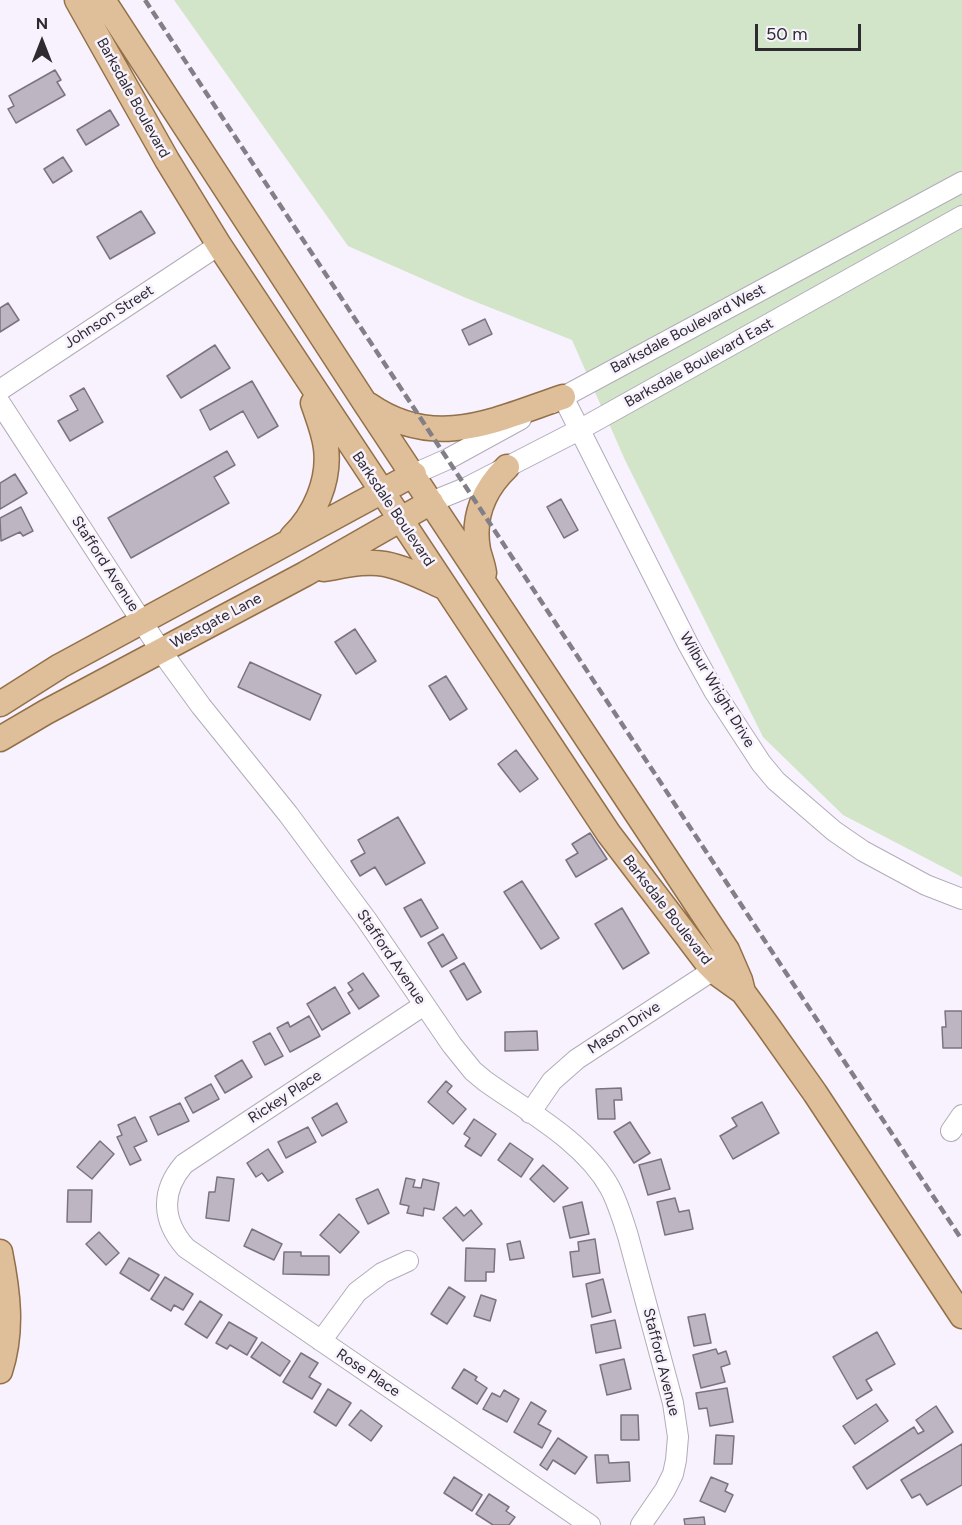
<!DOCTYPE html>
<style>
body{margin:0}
#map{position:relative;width:962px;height:1525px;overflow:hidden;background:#f7f2fd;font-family:Figtree,sans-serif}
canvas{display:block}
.north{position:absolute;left:12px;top:12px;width:60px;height:60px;-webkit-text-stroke:4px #f7f2fd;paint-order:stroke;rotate:0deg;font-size:16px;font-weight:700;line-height:24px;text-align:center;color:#2d2a30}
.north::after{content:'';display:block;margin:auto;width:21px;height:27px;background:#2d2a30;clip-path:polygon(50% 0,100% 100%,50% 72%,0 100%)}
.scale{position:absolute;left:755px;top:24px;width:106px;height:27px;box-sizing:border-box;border:3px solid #2d2a30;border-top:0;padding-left:8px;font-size:18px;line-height:21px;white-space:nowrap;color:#2d2a30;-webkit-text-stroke:4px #f7f2fd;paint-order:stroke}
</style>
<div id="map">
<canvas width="962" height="1525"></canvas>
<div class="north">N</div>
<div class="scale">50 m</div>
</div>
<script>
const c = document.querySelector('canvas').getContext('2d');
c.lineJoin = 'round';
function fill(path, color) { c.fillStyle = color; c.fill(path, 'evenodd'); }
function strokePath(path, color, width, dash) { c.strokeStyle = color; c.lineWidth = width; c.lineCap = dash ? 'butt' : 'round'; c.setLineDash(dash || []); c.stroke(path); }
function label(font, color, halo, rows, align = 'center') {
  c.font = font + ' Figtree,sans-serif'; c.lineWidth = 5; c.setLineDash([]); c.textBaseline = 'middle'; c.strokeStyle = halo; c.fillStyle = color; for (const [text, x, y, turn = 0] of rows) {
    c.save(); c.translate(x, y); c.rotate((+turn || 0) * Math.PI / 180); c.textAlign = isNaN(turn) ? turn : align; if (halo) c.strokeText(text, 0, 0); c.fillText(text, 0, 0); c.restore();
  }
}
fill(new Path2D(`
 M174,0H962V877L843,815L763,737L625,460L572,340L466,298L348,246Z`), '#d2e5c9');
const building = new Path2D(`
 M55,70L61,80L57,82L65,95L16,123L8,109L14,106L9,96Z
 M110,110L119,125L86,145L77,130Z
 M63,157L72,171L53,183L44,169Z
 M141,211L155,233L110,259L97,237Z
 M8,303L19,320L0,332V308Z
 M485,319L492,334L469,345L462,330Z
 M215,345L230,368L181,398L167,376Z
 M252,381L278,426L258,438L243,411L210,430L200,410Z
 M84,388L103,422L70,441L58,421L78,410L70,396Z
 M227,451L235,465L214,477L229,503L131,558L108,518Z
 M15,474L27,493L0,509V483Z
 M561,499L578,530L564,538L547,507Z
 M21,507L33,531L23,536L20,532L1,541L0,518Z
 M355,629L376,661L356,674L335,642Z
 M250,662L321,695L310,720L238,687Z
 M446,676L467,709L450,720L429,686Z
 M516,750L538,779L520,792L498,764Z
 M398,817L425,863L386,885L375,867L360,876L351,861L365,853L358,840Z
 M590,833L607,859L576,877L566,860L578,853L572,844Z
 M522,881L559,938L541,949L504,892Z
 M421,899L438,928L421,937L404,908Z
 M622,908L649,953L623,969L595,924Z
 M443,934L457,958L442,967L428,943Z
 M464,963L481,992L467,1000L450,971Z
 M363,973L379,996L359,1009L348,993L353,990L348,983Z
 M335,987L350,1013L322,1030L307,1004Z
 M945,1011H962V1048H943L942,1027H946Z
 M309,1016L320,1036L290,1052L277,1028L288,1022L290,1027Z
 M537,1031L538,1050L505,1051V1032Z
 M270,1033L283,1056L265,1065L253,1042Z
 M242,1060L252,1077L225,1093L215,1076Z
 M446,1081L452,1086L447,1092L466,1109L453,1124L428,1102Z
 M211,1084L219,1099L193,1113L185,1098Z
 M621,1088L622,1100H614L615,1119H598L596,1089Z
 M762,1102L779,1133L733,1159L720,1136L737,1126L732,1118Z
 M180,1103L189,1121L158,1135L150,1117Z
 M337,1103L347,1122L322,1136L312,1118Z
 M135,1117L147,1141L134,1147L141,1160L130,1165L117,1137L122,1135L118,1125Z
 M474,1119L496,1134L481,1156L465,1146L470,1138L464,1134Z
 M630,1122L650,1153L634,1163L614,1132Z
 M308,1127L316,1142L286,1158L278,1142Z
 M100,1141L114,1154L92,1179L77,1167Z
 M510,1143L533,1159L521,1177L498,1160Z
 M268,1149L283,1172L268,1181L262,1173L256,1177L247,1163Z
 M661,1159L670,1189L648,1195L639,1165Z
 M543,1165L568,1188L554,1202L530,1179Z
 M217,1177L234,1179L229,1221L206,1218L209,1192H215Z
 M406,1178L415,1180L413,1187L421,1188L423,1179L439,1183L434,1210L424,1208L423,1216L407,1213L409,1206L400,1204Z
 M378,1189L389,1213L368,1224L356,1199Z
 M68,1190H92L91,1222H67Z
 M675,1198L679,1212L689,1210L693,1229L665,1235L657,1202Z
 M582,1202L589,1234L570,1238L563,1207Z
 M456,1207L464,1216L471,1210L482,1224L463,1241L443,1218Z
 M339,1214L359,1232L340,1253L320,1235Z
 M252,1229L282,1244L274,1260L244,1246Z
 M99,1232L119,1253L106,1265L86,1244Z
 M595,1239L600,1273L573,1277L570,1252L579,1251L578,1242Z
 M520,1241L524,1258L510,1260L507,1244Z
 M466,1248L495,1249L494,1272H486V1281H465Z
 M284,1252H301V1256H329V1275L283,1274Z
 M129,1258L159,1275L149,1291L120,1273Z
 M165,1277L193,1294L183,1310L174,1305L171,1311L151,1299Z
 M603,1279L611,1312L592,1317L586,1284Z
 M449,1287L465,1297L447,1324L431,1314Z
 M481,1295L496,1300L490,1321L474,1316Z
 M200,1301L222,1315L207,1338L185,1324Z
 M705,1314L711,1343L694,1346L688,1317Z
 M615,1320L621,1348L596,1353L591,1325Z
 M229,1322L257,1338L247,1355L230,1345L227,1349L216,1343Z
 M877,1332L895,1364L866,1380L872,1390L857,1399L833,1357Z
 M262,1342L290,1361L280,1376L251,1357Z
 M716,1349L718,1354L726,1351L730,1364L721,1367L725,1382L701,1388L693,1355Z
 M301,1353L318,1363L309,1377L321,1384L312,1399L283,1382Z
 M624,1359L631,1389L607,1395L600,1365Z
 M464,1369L477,1377L475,1380L487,1388L477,1404L452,1388Z
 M727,1388L733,1422L710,1426L707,1408L699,1409L696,1393Z
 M328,1389L351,1403L336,1426L314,1412Z
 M504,1390L519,1399L507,1422L483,1409L492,1393L500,1397Z
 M531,1402L546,1411L538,1424L551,1431L542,1448L514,1432Z
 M876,1404L888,1421L855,1444L843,1426Z
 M936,1406L953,1432L867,1489L853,1467L914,1427L918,1434L924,1431L916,1420Z
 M361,1410L382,1426L371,1441L349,1425Z
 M621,1415H638L639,1440H621Z
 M716,1435L734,1436L732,1464H714Z
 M558,1438L587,1457L575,1474L553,1460L547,1470L540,1465Z
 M962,1444V1485L927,1505L920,1494L912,1498L901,1480Z
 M595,1455H608L609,1463L629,1462L630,1481L597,1483Z
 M454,1477L482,1495L472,1511L444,1493Z
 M711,1477L728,1484L725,1491L733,1495L725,1512L700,1501Z
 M489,1494L509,1507L506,1511L515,1517L509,1525H493L476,1514Z
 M704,1517L705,1525H685L684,1519Z`);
fill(building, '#bdb5c2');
strokePath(building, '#7b7480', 1.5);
const minor = new Path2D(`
 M0,390L219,245
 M563,397L688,644L714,691L761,763L776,781L834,831L863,851L926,885L962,899
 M0,403L161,651L201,706L288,814L366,919L452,1045L473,1071L485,1081C527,1111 585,1142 610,1188C618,1203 623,1220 628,1236L673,1403L678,1437L676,1460L673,1474L665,1490L641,1525
 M552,403L962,182
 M414,474L448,459L521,419
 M431,502L468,487L579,430L962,216
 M424,1005L184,1164C160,1192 162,1221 186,1248L590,1525
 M530,1113L552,1081L577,1059L724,963
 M951,1131L962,1115
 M321,1341L357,1292L382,1273L408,1261`);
const major = new Path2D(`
 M77,0L167,160L219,245L609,834L708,964L718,974L743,992L767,1025L815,1093L962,1316
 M103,0L365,403L727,950L740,980L743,992
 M369,405C435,451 495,420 563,397
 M292,537C315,515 330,480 326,448C324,432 318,418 313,403
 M324,569C343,566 365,560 385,564C406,568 426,579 446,588
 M484,573C483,565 480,558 478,550C472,517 484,489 507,467
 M0,704L60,666L414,474
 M0,739L46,712L305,574L431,502
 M0,1252C8,1292 13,1331 0,1371`);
strokePath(minor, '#b2acba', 22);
strokePath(major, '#937048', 27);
strokePath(minor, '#fff', 20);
strokePath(major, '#dfbf99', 24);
strokePath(new Path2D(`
 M145,0L962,1240`), '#837f87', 4.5, [9, 4.5]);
label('15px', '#2d2a30', '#f7f2fd', [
 ["Barksdale Boulevard",133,98,61],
 ["Johnson Street",109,317,-33],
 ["Barksdale Boulevard West",688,329,-28],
 ["Barksdale Boulevard East",699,363,-29],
 ["Barksdale Boulevard",393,509,56],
 ["Stafford Avenue",105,564,57],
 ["Westgate Lane",216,621,-28],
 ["Wilbur Wright Drive",717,690,59],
 ["Barksdale Boulevard",667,910,52],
 ["Stafford Avenue",391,957,56],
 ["Mason Drive",624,1028,-33],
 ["Rickey Place",285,1097,-33],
 ["Stafford Avenue",661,1362,76],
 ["Rose Place",368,1373,34]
]);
</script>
